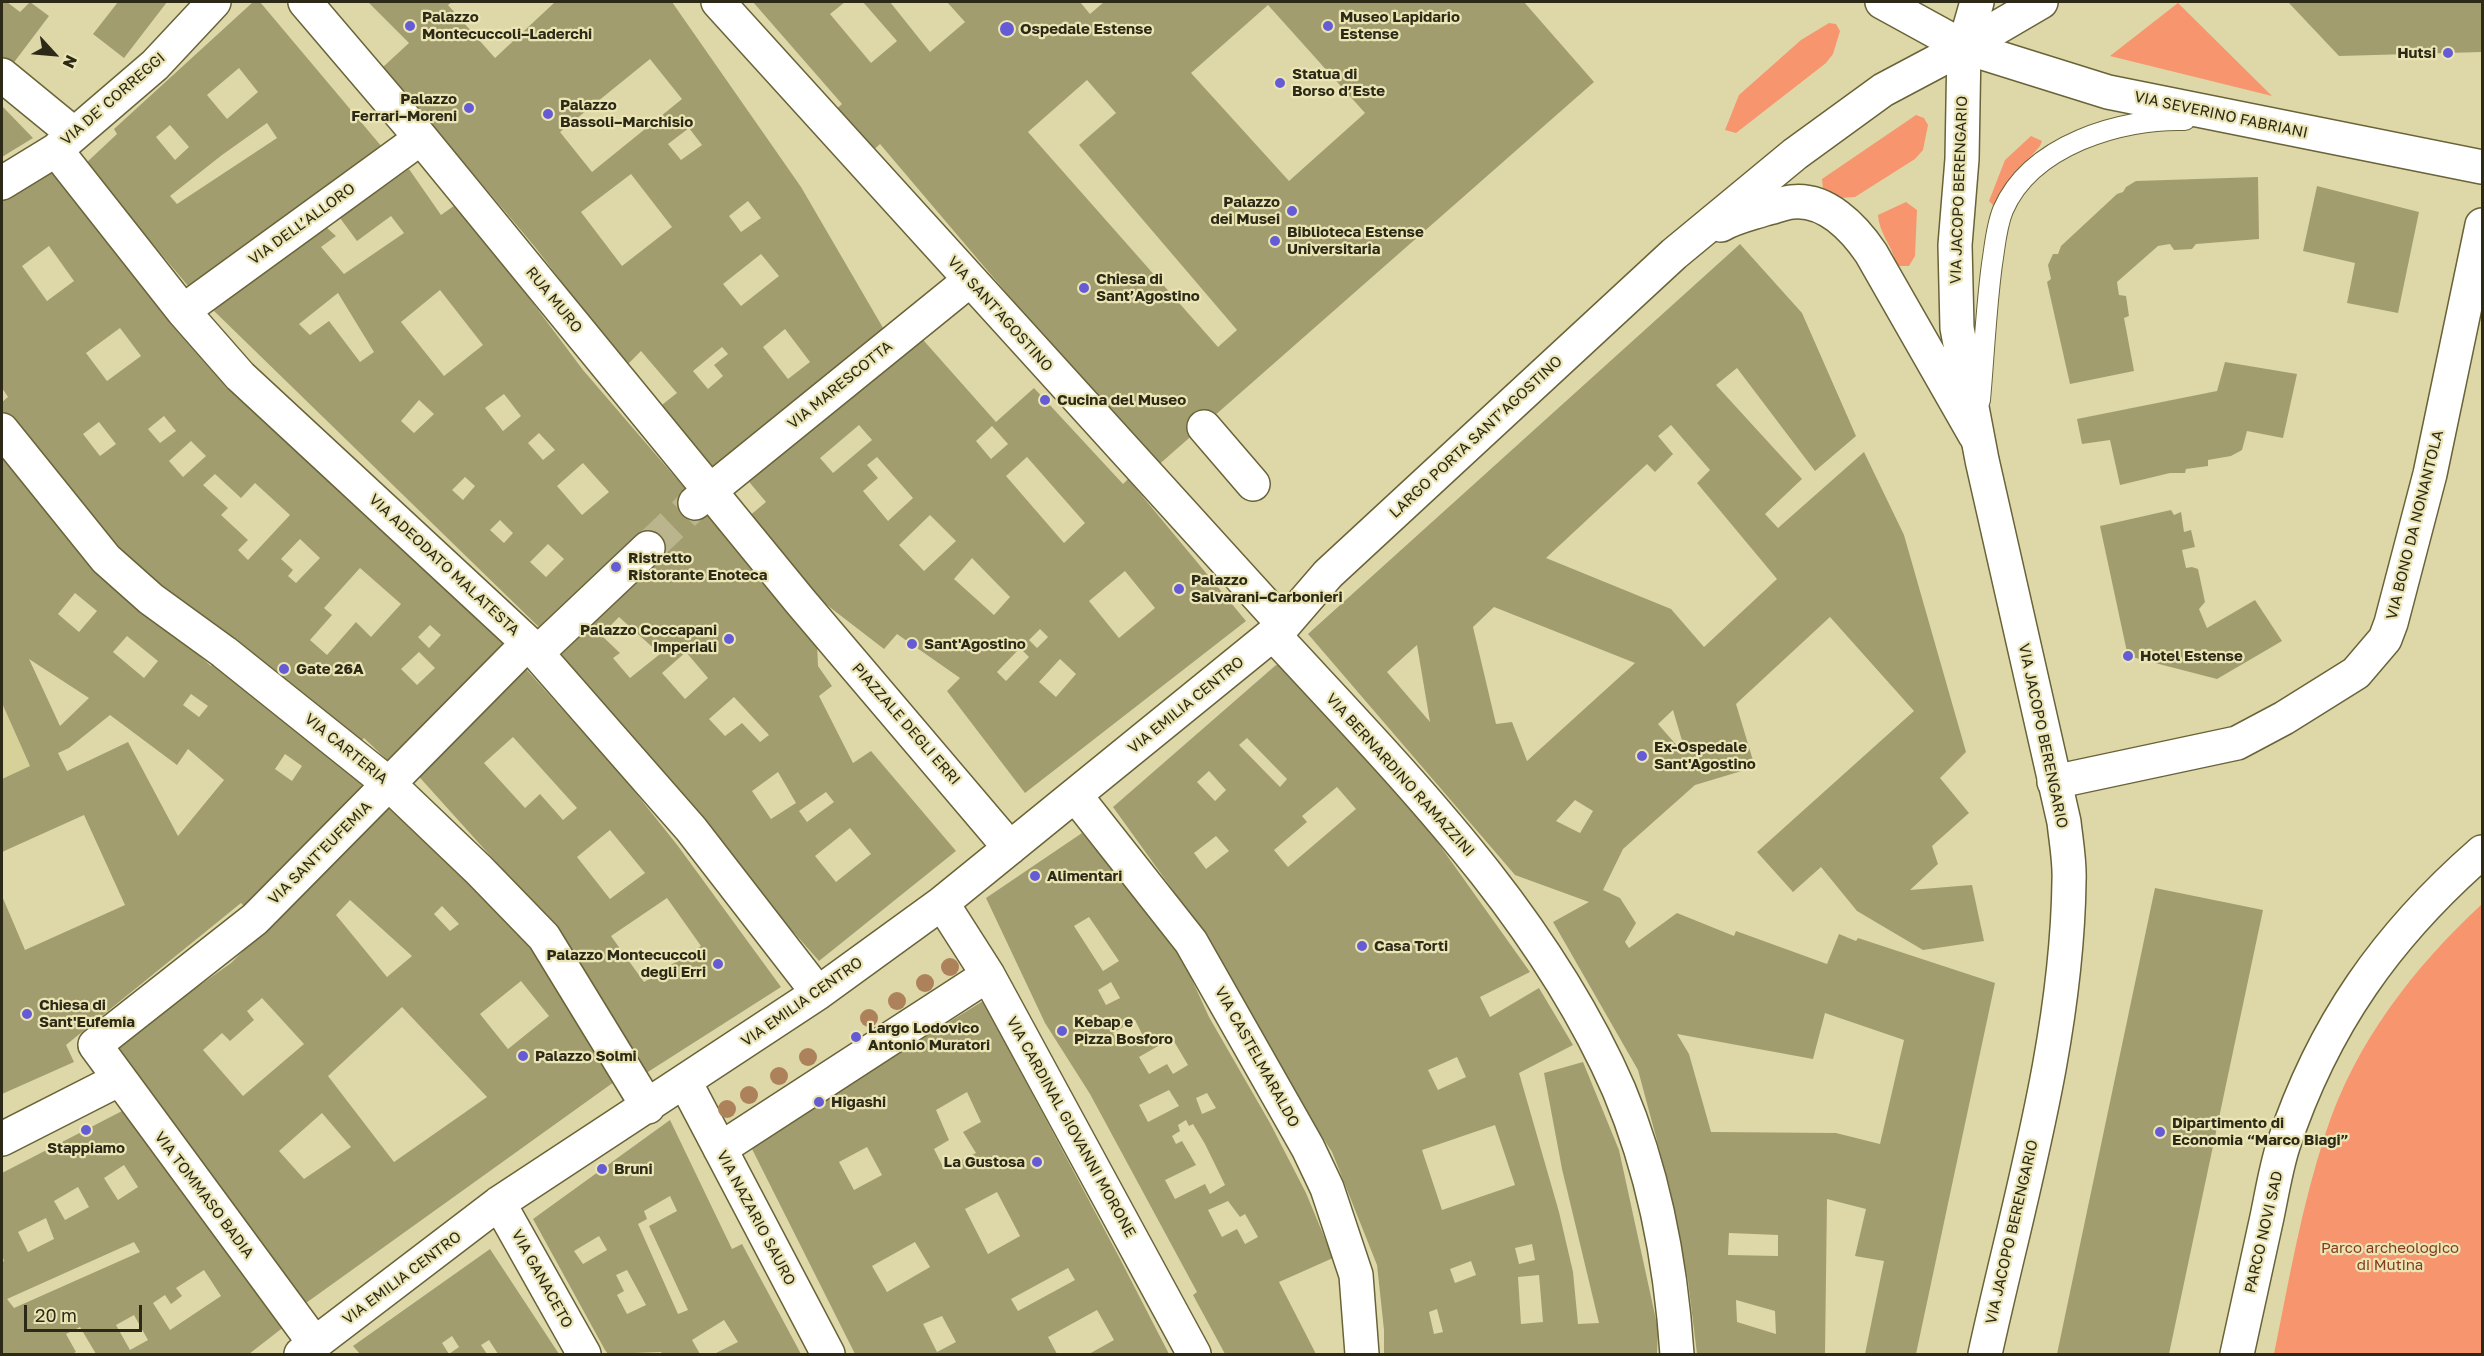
<!DOCTYPE html>
<meta charset="utf-8">
<style>
body{margin:0}
#map{position:relative;width:2484px;height:1356px;overflow:hidden;background:#ded8a9;font-family:"Golos Text",sans-serif}
canvas{display:block}
.frame{position:absolute;inset:0;border:3px solid #2c2a17;pointer-events:none}
.north{position:absolute;left:24px;top:24px;width:60px;height:60px;-webkit-text-stroke:4px #ebe5b5;paint-order:stroke;rotate:116deg;font-size:16px;font-weight:700;line-height:24px;text-align:center;color:#2c2a17}
.north::after{content:'';display:block;margin:auto;width:21px;height:27px;background:#2c2a17;clip-path:polygon(50% 0,100% 100%,50% 72%,0 100%)}
.scale{position:absolute;left:24px;top:1305px;width:118px;height:27px;box-sizing:border-box;border:3px solid #2c2a17;border-top:0;padding-left:8px;font-size:18px;line-height:21px;white-space:nowrap;color:#2c2a17;-webkit-text-stroke:4px #ebe5b5;paint-order:stroke}
</style>
<div id="map">
<canvas width="2484" height="1356"></canvas>
<div class="frame"></div>
<div class="north">N</div>
<div class="scale">20 m</div>
</div>
<script>
const c = document.querySelector('canvas').getContext('2d');
c.lineJoin = 'round';
function fill(path, color) { c.fillStyle = color; c.fill(path, 'evenodd'); }
function strokePath(path, color, width, dash) { c.strokeStyle = color; c.lineWidth = width; c.lineCap = dash ? 'butt' : 'round'; c.setLineDash(dash || []); c.stroke(path); }
function label(font, color, halo, rows, align = 'center') {
  c.font = font + ' "Golos Text",sans-serif'; c.lineWidth = 4.5; c.setLineDash([]); c.textBaseline = 'middle'; c.strokeStyle = halo; c.fillStyle = color; for (const [text, x, y, turn = 0] of rows) {
    c.save(); c.translate(x, y); c.rotate((+turn || 0) * Math.PI / 180); c.textAlign = isNaN(turn) ? turn : align; if (halo) c.strokeText(text, 0, 0); c.fillText(text, 0, 0); c.restore();
  }
}
fill(new Path2D(`
 M2,630L29,659L69,748L2,779Z`), '#d6d099');
fill(new Path2D(`
 M2178,3L2272,96L2110,56Z
 M1829,23L1836,24L1840,31L1833,54L1826,63L1736,133L1725,130L1739,95L1801,40Z
 M1916,115L1924,118L1928,125L1923,150L1915,159L1855,197L1840,198L1823,189L1822,179Z
 M2031,136L2042,141L2040,146L2014,176L1999,206H1994L1989,201L2005,160Z
 M1906,202L1917,210L1915,256L1909,266H1899L1896,263C1892,246 1879,233 1878,215Z
 M2482,904V1354H2274C2289,1280 2302,1204 2326,1132C2355,1043 2414,967 2482,904Z`), '#f7956e');
fill(new Path2D(`
 M2,2H7L20,12L30,2L49,16L12,65L2,57Z
 M118,2H167L124,58L93,34Z
 M253,2H260L382,147L189,287L85,164L117,134L114,129ZM239,68L258,92L227,119L207,95ZM267,123L277,138L177,204L170,196L222,155ZM170,125L189,147L175,160L156,137Z
 M368,2H452L448,5L495,58L555,2H672L801,187L886,333L708,473L658,408L677,393L641,351L626,366L535,247L383,67L409,43ZM650,59L682,99L592,172L560,132ZM689,128L702,145L681,160L668,144ZM631,174L672,227L622,266L581,212ZM748,201L761,218L741,232L729,216ZM761,254L779,276L741,306L723,284ZM785,329L810,362L788,379L763,347ZM722,347L728,354L714,365L723,376L708,389L693,371Z
 M753,2H845L830,14L871,63L897,41L863,2H890L930,52L965,22L947,2H1080L1090,14L1104,2H1524L1594,82L1155,468L880,144L867,156L831,114L842,104ZM1268,5L1365,113L1289,181L1191,73ZM1087,80L1116,113L1079,145L1237,330L1218,347L1028,132Z
 M2288,2H2482V52L2339,56Z
 M2,106L33,138L2,157Z
 M57,168L133,274L227,388L507,643L387,760L364,738L356,747L155,592L2,413V402L8,397L2,388V200ZM49,246L74,281L47,301L22,266ZM120,328L141,356L107,381L86,353ZM164,416L176,431L160,443L148,429ZM99,422L116,444L100,456L83,434ZM191,441L206,456L183,477L169,461ZM215,474L241,498L255,483L290,515L248,560L238,550L248,540L221,515L228,508L203,485ZM300,539L320,558L296,583L288,576L293,570L281,559ZM360,568L401,604L371,637L356,622L327,655L310,640L332,615L324,608ZM430,625L441,635L429,648L418,637ZM419,652L435,668L417,685L401,669Z
 M409,169L441,215L458,203L583,370L817,642L818,666L832,686L819,696L853,763L871,751L956,851L819,961L546,651L547,635L212,309L326,227L336,236L321,247L344,274L404,233L391,216L357,241L340,218ZM440,290L483,345L444,376L401,322ZM338,293L374,352L360,362L329,321L310,335L299,324ZM504,394L521,416L503,431L485,408ZM419,400L434,414L414,433L401,421ZM539,433L555,450L543,460L528,443ZM583,463L609,492L582,515L557,486ZM465,477L475,486L463,500L452,490ZM500,520L513,533L504,543L490,530ZM548,544L564,559L546,577L530,562ZM619,617L660,654L630,678L613,658L620,653L601,635ZM686,652L708,678L685,699L662,673ZM734,697L769,735L760,742L742,723L725,736L709,719ZM778,772L796,803L771,819L752,791ZM826,792L834,802L807,822L799,811ZM850,828L871,854L836,882L815,856Z
 M2258,177L2259,239L2196,244L2192,249L2174,250L2170,244L2158,246L2117,282L2119,295L2126,296L2129,316L2124,318L2134,371L2070,384L2047,282L2051,279L2048,265L2053,254H2058L2061,246L2117,194L2123,192L2126,187L2136,181Z
 M2317,186L2419,212L2398,313L2347,303L2355,263L2303,251Z
 M1740,244L1802,313L1856,436L1815,471L1737,368L1716,385L1802,479L1765,514L1778,528L1864,452L1904,535L1966,752L1940,778L1969,813L1932,846L1938,864L1910,890L1972,885L1984,941L1923,950L1857,911L1821,867L1793,892L1757,852L1914,711L1830,617L1736,704L1755,767L1695,785L1623,849L1603,890L1620,898L1636,923L1625,942L1629,948L1677,913L1734,936L1736,931L1827,964L1839,934L1856,941L1858,938L1995,983L1916,1354H1865L1884,1261L1855,1256L1866,1209L1827,1199L1825,1354H1697L1688,1281L1670,1189L1638,1070L1553,922L1589,902L1515,875L1308,634ZM1671,425L1710,470L1697,483L1777,579L1704,647L1671,609L1546,558L1647,464L1655,472L1673,454L1658,436ZM1494,607L1635,663L1527,761L1512,722L1496,724L1473,627ZM1417,645L1430,722L1387,672ZM1673,710L1683,744L1679,748L1658,724ZM1575,800L1593,811L1580,833L1556,821ZM1825,1013L1904,1040L1880,1144L1836,1133L1711,1132L1689,1054L1677,1034L1813,1059ZM1729,1233L1778,1235V1256L1728,1255ZM1736,1300L1775,1311L1776,1334L1737,1322Z
 M917,333L996,422L1034,388L1123,484L1128,479L1246,621L1025,793L947,691L960,678L897,634L884,649L810,592L748,517L766,502L745,477ZM859,425L872,440L833,473L820,458ZM992,426L1008,444L991,459L976,441ZM877,457L913,498L888,521L863,491L878,478L867,465ZM1027,457L1085,523L1064,543L1006,476ZM930,515L956,541L924,571L899,545ZM972,558L1010,597L994,615L954,579ZM1125,571L1155,608L1119,638L1089,601ZM1040,629L1048,637L1037,648L1029,640ZM1020,648L1029,657L1006,681L997,672ZM1060,659L1076,674L1056,697L1039,682Z
 M2225,362L2297,374L2283,438L2247,431L2242,450L2231,456L2208,460V466L2186,469L2185,473H2170L2120,485L2110,440L2082,444L2077,419L2217,391Z
 M2,450L187,645L211,666L215,660L372,780L248,910L241,903L66,1045L74,1062L2,1094V896L25,950L125,905L84,815L2,852V779L30,766L2,703ZM75,593L97,611L79,632L58,614ZM127,636L158,661L144,678L113,652ZM29,659L89,698L60,726ZM191,694L208,706L199,717L183,705ZM110,715L177,765L188,749L224,780L178,836L128,742L67,771L58,753L69,748ZM285,754L302,766L292,781L275,769Z
 M2171,510L2174,515L2181,512L2184,532L2191,530L2195,547L2182,550L2186,568L2192,567L2198,569L2205,602L2199,609L2207,628L2255,600L2282,641L2217,679L2128,656L2127,652L2100,526Z
 M1276,665L1293,666L1416,812L1530,972L1480,997L1490,1017L1539,988L1573,1045L1519,1073L1559,1212L1573,1272L1578,1324L1599,1323L1562,1169L1544,1073L1583,1062L1619,1150L1658,1329L1657,1354H1384V1330L1377,1265L1332,1152L1291,1089L1195,921L1113,807ZM1247,738L1287,779L1280,787L1239,745ZM1209,771L1226,790L1215,801L1197,782ZM1337,787L1356,809L1288,867L1274,850L1307,822L1302,816ZM1216,836L1229,851L1206,869L1194,853ZM1457,1057L1466,1077L1438,1090L1428,1070ZM1495,1125L1515,1185L1442,1210L1422,1150ZM1532,1244L1535,1260L1519,1264L1515,1248ZM1471,1261L1476,1275L1455,1283L1450,1269ZM1539,1275L1543,1322L1521,1324L1518,1277ZM1437,1309L1443,1332L1434,1334L1429,1312Z
 M525,668L619,772L678,846L781,987L640,1077L559,939L504,871L413,770ZM513,737L577,808L563,820L540,794L525,808L484,763ZM610,830L645,873L610,899L577,857ZM667,898L701,946L644,982L611,936Z
 M387,807L469,878L526,942L614,1082L299,1308L113,1047L231,963ZM350,900L412,956L387,977L336,915ZM442,906L459,924L450,931L434,914ZM521,981L549,1016L508,1049L480,1014ZM262,998L304,1044L243,1096L203,1050L222,1033L230,1041L254,1020L247,1011ZM402,1007L487,1097L394,1162L328,1076ZM322,1113L351,1147L304,1179L279,1151Z
 M1082,833L1177,947L1209,1017L1270,1123L1306,1193L1333,1258L1279,1282L1316,1354H1225L1193,1295L1197,1292L1090,1094L1045,1023L986,898ZM1089,917L1119,961L1103,971L1074,926ZM1111,982L1120,998L1106,1005L1098,990ZM1135,1020L1142,1034L1121,1047L1113,1033ZM1172,1038L1188,1065L1173,1074L1167,1064L1149,1074L1139,1057ZM1169,1090L1179,1106L1148,1122L1139,1105ZM1207,1093L1216,1108L1202,1114L1196,1098ZM1186,1120L1189,1126L1193,1124L1205,1144L1225,1185L1210,1194L1205,1184L1175,1199L1165,1180L1196,1165L1182,1141L1176,1144L1172,1136L1180,1131L1178,1125ZM1228,1201L1240,1217L1245,1214L1258,1237L1245,1244L1237,1229L1222,1237L1208,1210Z
 M2155,888L2263,910L2169,1354H2057Z
 M983,1001L1119,1257L1169,1354H1089L1114,1340L1097,1310L1048,1337L1057,1354H855L750,1145ZM967,1092L981,1122L963,1132L976,1153L944,1169L934,1149L949,1140L936,1110ZM867,1147L882,1175L854,1190L839,1162ZM997,1192L1020,1236L988,1254L965,1209ZM915,1242L930,1267L887,1292L872,1266ZM1068,1268L1075,1280L1018,1311L1011,1299ZM942,1316L956,1342L937,1352L923,1324Z
 M124,1110L285,1326L249,1354H96L80,1327L66,1334L76,1352L72,1354H2V1262L4,1261L2,1255V1173ZM124,1165L138,1187L118,1200L104,1178ZM78,1187L89,1207L65,1220L54,1201ZM46,1218L54,1239L28,1252L18,1232ZM134,1242L140,1252L14,1308L7,1299ZM204,1270L221,1296L170,1330L153,1303L165,1295L171,1304L182,1296L176,1288ZM134,1315L148,1340L130,1350L116,1325Z
 M670,1120L732,1249L742,1244L801,1354H714L738,1342L724,1320L692,1340L700,1354H662L661,1352L608,1354L605,1350L533,1219ZM670,1196L677,1211L649,1226L688,1310L678,1314L638,1224L647,1219L644,1211ZM599,1236L607,1250L583,1264L574,1251ZM627,1270L646,1305L627,1314L617,1295L624,1291L616,1275Z
 M490,1249L559,1354H498L489,1340L481,1345L487,1354H360L353,1346ZM452,1336L459,1347L449,1354L442,1343Z`), '#a29d6f');
strokePath(new Path2D(`
 M648,548L695,503`), '#bab58c', 33, [33, 16]);
const lane = new Path2D(`
 M1980,400C1984,355 1986,309 1992,264C1995,246 1996,227 2003,210C2031,145 2121,118 2185,120`);
const street = new Path2D(`
 M305,2L421,138L800,601L1010,848
 M718,2L1284,625
 M1882,2L1964,47L2108,92L2482,167
 M2,75L74,134
 M56,150L183,311L240,376L528,643L691,829L818,993
 M2,183L56,150L155,65L214,2
 M1721,225C1735,217 1750,214 1765,209C1774,207 1783,203 1792,202C1826,198 1854,228 1871,253L1975,435
 M183,311L421,138
 M1204,427L1253,484
 M2,430L106,559L151,599L224,652L389,784L479,870L544,937L648,1107
 M695,503L970,280
 M1273,634C1402,774 1542,913 1619,1090C1654,1173 1671,1265 1677,1354
 M537,653L648,548
 M2054,782L2237,743L2284,718L2356,673L2385,639L2391,623L2430,474L2482,225
 M1075,795L1191,942L1308,1148L1327,1188L1356,1275L1362,1354
 M942,903L988,975L1194,1354
 M685,1082L828,1354
 M2,1139L118,1080
 M720,1149L988,975
 M499,1203L584,1354
 M315,1344L95,1045L255,919L528,643
 M301,1354L499,1203L818,993L942,903L1284,625L1328,574L1674,254L1795,154L1883,90L1964,47
 M2237,1354C2247,1309 2257,1263 2267,1217C2272,1193 2276,1168 2283,1146C2323,1025 2387,935 2482,852`);
const secondary = new Path2D(`
 M1977,2L1964,47L1962,159L1955,245L1957,328L1982,460L2064,822C2066,841 2070,862 2069,881C2067,1041 2019,1199 1985,1354
 M1964,47L2041,2`);
strokePath(lane, '#696338', 22);
strokePath(street, '#696338', 36);
strokePath(secondary, '#696338', 36);
strokePath(lane, '#fff', 20);
strokePath(street, '#fff', 33);
strokePath(secondary, '#fff', 33);
c.fillStyle = '#ad825b';
for (const [x, y] of [
 [950,967],
 [925,983],
 [897,1001],
 [869,1018],
 [808,1057],
 [779,1076],
 [749,1095],
 [727,1109]
]) { c.beginPath(); c.arc(x, y, 9, 0, 2 * Math.PI); c.fill(); }
for (const [x, y, r, color] of [
 [410,26,6,"#655cd5"],
 [1328,26,6,"#655cd5"],
 [1007,29,8,"#655cd5"],
 [2448,53,6,"#655cd5"],
 [1280,83,6,"#655cd5"],
 [469,108,6,"#655cd5"],
 [548,114,6,"#655cd5"],
 [1292,211,6,"#655cd5"],
 [1275,241,6,"#655cd5"],
 [1084,288,6,"#655cd5"],
 [1045,400,6,"#655cd5"],
 [616,567,6,"#655cd5"],
 [1179,589,6,"#655cd5"],
 [729,639,6,"#655cd5"],
 [912,644,6,"#655cd5"],
 [2128,656,6,"#655cd5"],
 [284,669,6,"#655cd5"],
 [1642,756,6,"#655cd5"],
 [1035,876,6,"#655cd5"],
 [1362,946,6,"#655cd5"],
 [718,964,6,"#655cd5"],
 [27,1014,6,"#655cd5"],
 [1062,1031,6,"#655cd5"],
 [856,1037,6,"#655cd5"],
 [523,1056,6,"#655cd5"],
 [819,1102,6,"#655cd5"],
 [86,1130,6,"#655cd5"],
 [2160,1132,6,"#655cd5"],
 [1037,1162,6,"#655cd5"],
 [602,1169,6,"#655cd5"]
]) { const dot = new Path2D(); dot.arc(x, y, r, 0, 2 * Math.PI); c.fillStyle = color; c.fill(dot); strokePath(dot, '#ebe5b5', 2); }
label('bold 15px', '#2c2a17', '#ebe5b5', [
 ["Palazzo",422,17],
 ["Montecuccoli–Laderchi",422,34],
 ["Museo Lapidario",1340,17],
 ["Estense",1340,34],
 ["Ospedale Estense",1020,29],
 ["Hutsi",2436,53,"right"],
 ["Statua di",1292,74],
 ["Borso d’Este",1292,91],
 ["Palazzo",457,99,"right"],
 ["Ferrari–Moreni",457,116,"right"],
 ["Palazzo",560,105],
 ["Bassoli–Marchisio",560,122],
 ["Palazzo",1280,202,"right"],
 ["dei Musei",1280,219,"right"],
 ["Biblioteca Estense",1287,232],
 ["Universitaria",1287,249],
 ["Chiesa di",1096,279],
 ["Sant’Agostino",1096,296],
 ["Cucina del Museo",1057,400],
 ["Ristretto",628,558],
 ["Ristorante Enoteca",628,575],
 ["Palazzo",1191,580],
 ["Salvarani–Carbonieri",1191,597],
 ["Palazzo Coccapani",717,630,"right"],
 ["Imperiali",717,647,"right"],
 ["Sant'Agostino",924,644],
 ["Hotel Estense",2140,656],
 ["Gate 26A",296,669],
 ["Ex-Ospedale",1654,747],
 ["Sant'Agostino",1654,764],
 ["Alimentari",1047,876],
 ["Casa Torti",1374,946],
 ["Palazzo Montecuccoli",706,955,"right"],
 ["degli Erri",706,972,"right"],
 ["Chiesa di",39,1005],
 ["Sant'Eufemia",39,1022],
 ["Kebap e",1074,1022],
 ["Pizza Bosforo",1074,1039],
 ["Largo Lodovico",868,1028],
 ["Antonio Muratori",868,1045],
 ["Palazzo Solmi",535,1056],
 ["Higashi",831,1102],
 ["Dipartimento di",2172,1123],
 ["Economia “Marco Biagi”",2172,1140],
 ["Stappiamo",86,1148,"center"],
 ["La Gustosa",1025,1162,"right"],
 ["Bruni",614,1169]
], 'left');
label('15px', '#2c2a17', '#ebe5b5', [
 ["VIA DE' CORREGGI",113,99,-41],
 ["VIA SEVERINO FABRIANI",2221,115,12],
 ["VIA JACOPO BERENGARIO",1959,190,-88],
 ["VIA DELL’ALLORO",302,224,-36],
 ["RUA MURO",554,300,51],
 ["VIA SANT'AGOSTINO",1000,314,48],
 ["VIA MARESCOTTA",840,385,-39],
 ["LARGO PORTA SANT’AGOSTINO",1476,437,-43],
 ["VIA BONO DA NONANTOLA",2415,525,-76],
 ["VIA ADEODATO MALATESTA",444,565,43],
 ["VIA EMILIA CENTRO",1186,705,-39],
 ["PIAZZALE DEGLI ERRI",906,724,49],
 ["VIA JACOPO BERENGARIO",2043,736,78],
 ["VIA CARTERIA",346,749,39],
 ["VIA BERNARDINO RAMAZZINI",1400,775,48],
 ["VIA SANT'EUFEMIA",320,853,-45],
 ["VIA EMILIA CENTRO",802,1002,-35],
 ["VIA CASTELMARALDO",1257,1057,61],
 ["VIA CARDINAL GIOVANNI MORONE",1071,1127,61],
 ["VIA TOMMASO BADIA",204,1195,53],
 ["VIA NAZARIO SAURO",756,1218,62],
 ["VIA JACOPO BERENGARIO",2012,1232,-77],
 ["PARCO NOVI SAD",2264,1232,-77],
 ["VIA EMILIA CENTRO",402,1278,-37],
 ["VIA GANACETO",542,1279,61]
]);
label('15px', '#853b1c', '#ebe5b5', [
 ["Parco archeologico",2390,1248],
 ["di Mutina",2390,1265]
]);
</script>
